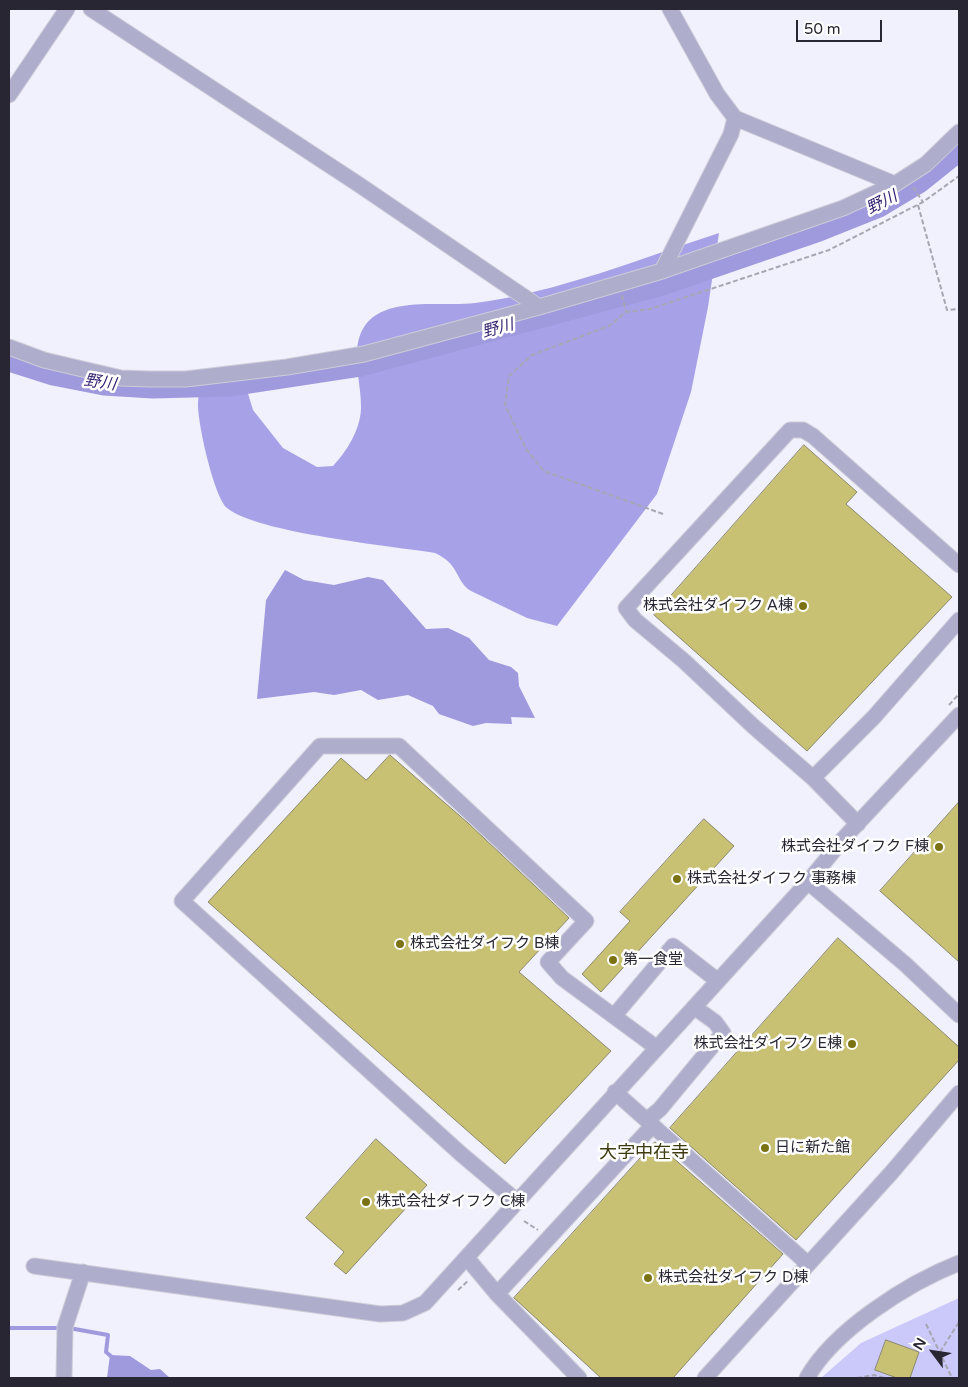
<!DOCTYPE html>
<meta charset="utf-8">
<style>
body{margin:0}
#map{position:relative;width:968px;height:1387px;overflow:hidden;background:#f1f0fd;font-family:"Varela Round",sans-serif}
canvas{display:block}
.frame{position:absolute;inset:0;border:10px solid #272632;pointer-events:none}
.north{position:absolute;left:908px;top:1327px;width:50px;height:50px;-webkit-text-stroke:4px #fff;paint-order:stroke;rotate:301deg;font-size:14px;font-weight:700;line-height:20px;text-align:center;color:#272632}
.north::after{content:'';display:block;margin:auto;width:18px;height:22px;background:#272632;clip-path:polygon(50% 0,100% 100%,50% 72%,0 100%)}
.scale{position:absolute;left:796px;top:20px;width:86px;height:22px;box-sizing:border-box;border:2px solid #272632;border-top:0;padding-left:6px;font-size:15px;line-height:18px;white-space:nowrap;color:#272632;-webkit-text-stroke:4px #fff;paint-order:stroke}
</style>
<div id="map">
<canvas width="968" height="1387"></canvas>
<div class="frame"></div>
<div class="north">N</div>
<div class="scale">50 m</div>
</div>
<script>
const c = document.querySelector('canvas').getContext('2d');
c.lineJoin = 'round';
function fill(path, color) { c.fillStyle = color; c.fill(path, 'evenodd'); }
function strokePath(path, color, width, dash) { c.strokeStyle = color; c.lineWidth = width; c.lineCap = dash ? 'butt' : 'round'; c.setLineDash(dash || []); c.stroke(path); }
function label(font, color, halo, rows, align = 'center') {
  c.font = font + ' "Varela Round","Noto Sans JP",sans-serif'; c.lineWidth = 5; c.setLineDash([]); c.textBaseline = 'middle'; c.strokeStyle = halo; c.fillStyle = color; for (const [text, x, y, turn = 0] of rows) {
    c.save(); c.translate(x, y); c.rotate((+turn || 0) * Math.PI / 180); c.textAlign = isNaN(turn) ? turn : align; if (halo) c.strokeText(text, 0, 0); c.fillText(text, 0, 0); c.restore();
  }
}
fill(new Path2D(`
 M959,1298V1378H821L861,1343Z`), '#cbc8fa');
fill(new Path2D(`
 M719,233L708,307L691,392L657,494L557,626L527,618L471,591C454,580 461,565 435,553C392,546 257,533 227,508C214,497 197,421 198,403C198,394 202,385 203,377H243L253,410L283,448L317,467L333,466C347,451 360,430 361,409C362,383 349,351 364,327C384,295 443,307 475,303C559,292 639,259 719,233Z`), '#a7a2e7');
fill(new Path2D(`
 M285,570L304,580L334,585L368,577L383,580L426,629L448,628L469,638L489,660L511,667L518,673L519,686L535,718L511,717L512,724L486,723L473,726L439,714L433,706L408,695L378,700L361,690L334,695L314,692L257,699L266,600Z
 M110,1355L130,1356L151,1370L160,1369L170,1378H107Z`), '#9f99de');
strokePath(new Path2D(`
 M9,1328H63
 M69,1328L108,1335L106,1352L113,1358`), '#9f99de', 4);
strokePath(new Path2D(`
 M9,361L53,375L104,385L153,388L229,386L360,366L662,285L819,231L879,207L919,183L959,151`), '#9f99de', 21);
const building = new Path2D(`
 M804,445L857,492L846,504L952,597L807,751L654,615Z
 M390,755L468,823L569,918L519,972L611,1051L505,1164L208,902L341,758L366,780Z
 M959,802V962L880,891Z
 M704,819L734,846L601,992L582,974L630,921L620,912Z
 M838,938L959,1047V1060L796,1240L670,1128Z
 M376,1139L427,1185L346,1274L334,1264L344,1252L306,1218Z
 M655,1142L783,1254L673,1378H601L514,1298Z
 M886,1340L919,1352L910,1378H897L875,1370Z`);
fill(building, '#c8c173');
strokePath(building, '#8b896c', 1);
const minor = new Path2D(`
 M91,9L358,184L539,307
 M670,9L717,94L735,118L895,184
 M9,95L67,9
 M662,271L731,134L735,118
 M9,347L44,360L121,378L149,379H186L287,367L364,354L539,307L662,271L843,208L895,184L926,164L959,132
 M813,778L874,717L959,620
 M858,824L813,778L753,726L684,661L635,620L626,608L790,430H803L813,436L959,565
 M808,882L905,964L959,1015
 M614,1016L673,946L718,981
 M615,1092L807,1263
 M647,1120L660,1109L723,1033L715,1022L694,1007
 M518,1202L461,1154L182,901L320,746H399L586,921L548,962L562,978L657,1048
 M467,1258L497,1294L579,1378
 M34,1266L380,1314L403,1313L425,1303L808,882L844,838L959,715
 M497,1294L653,1125
 M64,1378L65,1327L83,1272
 M705,1378L892,1172L959,1093
 M807,1378C834,1330 908,1283 959,1263`);
strokePath(minor, '#cdccd8', 17);
strokePath(new Path2D(`
 M913,187L923,202
 M918,205L947,310L959,309
 M622,295L626,312
 M663,514L544,471L526,449L505,405L509,376L532,355L609,326L626,312L650,309L829,250L923,202L959,176
 M949,705L959,694
 M524,1221L538,1230
 M458,1290L469,1280
 M926,1324L952,1378
 M940,1352L959,1322
 M857,1378L874,1375L885,1378`), '#a7a6b3', 2, [5, 2.5]);
strokePath(minor, '#aeadcc', 15);
for (const [x, y, r, color] of [
 [803,606,5,"#7b7214"],
 [939,847,5,"#7b7214"],
 [677,879,5,"#7b7214"],
 [400,944,5,"#7b7214"],
 [613,960,5,"#7b7214"],
 [852,1044,5,"#7b7214"],
 [765,1148,5,"#7b7214"],
 [366,1202,5,"#7b7214"],
 [648,1278,5,"#7b7214"]
]) { const dot = new Path2D(); dot.arc(x, y, r, 0, 2 * Math.PI); c.fillStyle = color; c.fill(dot); strokePath(dot, '#fff', 2); }
label('15px', '#272632', '#fff', [
 ["株式会社ダイフク A棟",793,606,"right"],
 ["株式会社ダイフク F棟",929,847,"right"],
 ["株式会社ダイフク 事務棟",687,879],
 ["株式会社ダイフク B棟",410,944],
 ["第一食堂",623,960],
 ["株式会社ダイフク E棟",842,1044,"right"],
 ["日に新た館",775,1148],
 ["株式会社ダイフク C棟",376,1202],
 ["株式会社ダイフク D棟",658,1278]
], 'left');
label('italic 16px', '#352373', '#fff', [
 ["野川",882,203,-27],
 ["野川",498,329,-15],
 ["野川",100,383,8]
]);
label('18px', '#3f3b11', '#fff', [
 ["大字中在寺",644,1153]
]);
</script>
